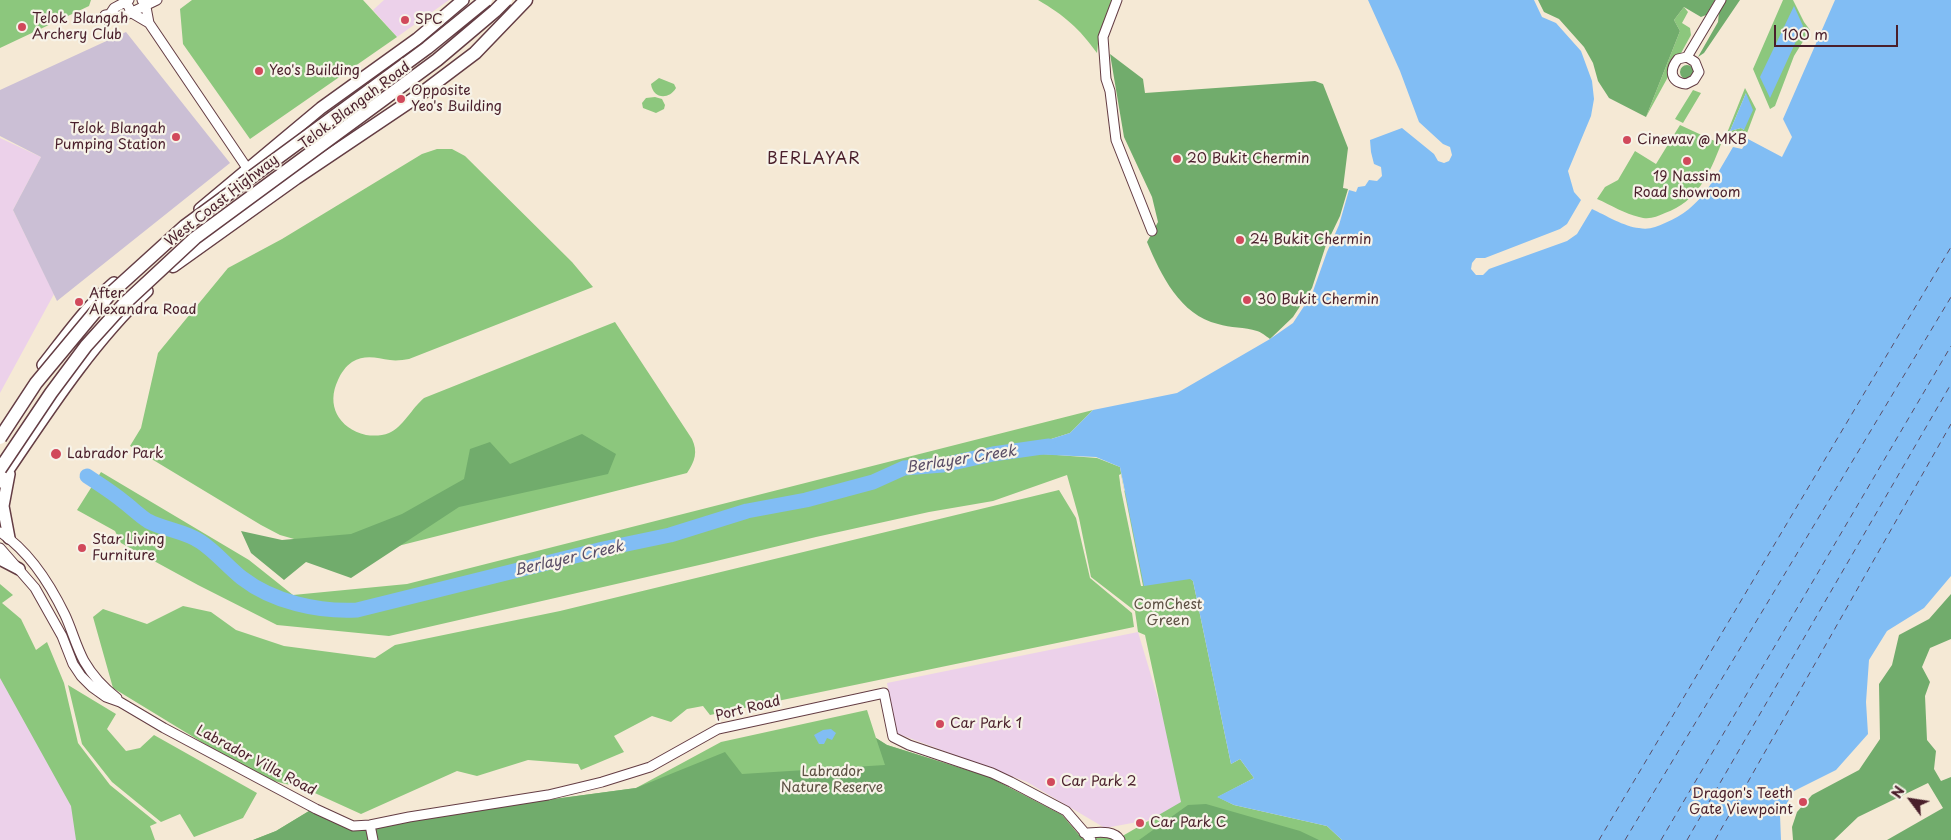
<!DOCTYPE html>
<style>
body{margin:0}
#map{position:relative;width:1951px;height:840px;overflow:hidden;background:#f5e9d5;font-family:"Playpen Sans",sans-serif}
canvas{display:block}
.north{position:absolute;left:1886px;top:775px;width:50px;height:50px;-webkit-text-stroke:4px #f7f3e8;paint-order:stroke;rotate:301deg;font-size:14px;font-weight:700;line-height:20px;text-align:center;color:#4a1f2b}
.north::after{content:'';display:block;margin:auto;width:18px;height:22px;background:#4a1f2b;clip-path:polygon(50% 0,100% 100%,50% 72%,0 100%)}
.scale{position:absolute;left:1774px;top:25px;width:124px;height:22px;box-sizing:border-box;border:2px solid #4a1f2b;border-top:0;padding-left:6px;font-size:15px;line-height:18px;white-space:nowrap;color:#4a1f2b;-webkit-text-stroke:4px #f7f3e8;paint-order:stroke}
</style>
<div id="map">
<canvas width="1951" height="840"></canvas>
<div class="north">N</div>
<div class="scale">100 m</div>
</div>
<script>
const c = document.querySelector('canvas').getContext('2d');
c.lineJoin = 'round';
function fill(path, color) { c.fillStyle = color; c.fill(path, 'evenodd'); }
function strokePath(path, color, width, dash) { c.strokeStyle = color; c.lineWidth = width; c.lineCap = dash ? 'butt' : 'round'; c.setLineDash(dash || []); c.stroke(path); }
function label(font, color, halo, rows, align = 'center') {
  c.font = font + ' "Playpen Sans",sans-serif'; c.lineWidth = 4.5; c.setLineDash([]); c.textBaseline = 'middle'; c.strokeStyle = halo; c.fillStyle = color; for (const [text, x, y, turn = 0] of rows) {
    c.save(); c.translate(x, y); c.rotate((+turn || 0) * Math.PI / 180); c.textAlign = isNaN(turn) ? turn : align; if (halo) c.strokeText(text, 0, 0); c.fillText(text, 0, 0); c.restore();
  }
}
fill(new Path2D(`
 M384,0H449L397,37L373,10Z
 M0,138L41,157L13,210L54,294L0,393Z
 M1138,632L1192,812L1105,828L1027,782L896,733L887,683Z
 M0,660L90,840H0Z`), '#ecd1ea');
fill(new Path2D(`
 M126,32L230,163L57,301L13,210L41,157L0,136V90Z`), '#cbbfd5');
fill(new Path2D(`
 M0,0H91L89,6L0,48Z
 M192,0H363L397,37L250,139L183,44L180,9Z
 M1038,0H1112L1099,34L1097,53C1079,28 1065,16 1038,0Z
 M1783,0H1793L1804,22L1810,30L1794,56L1775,106L1770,109L1753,69Z
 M1684,7L1688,12L1682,23L1690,28L1691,35L1646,117L1680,31L1674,20Z
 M659,78L674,84L676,88C669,100 653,99 651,84Z
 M1745,88L1756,109L1747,133L1740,137L1727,133ZM1746,93L1744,130L1741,128L1730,131Z
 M1693,90L1701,93L1683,123L1675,119Z
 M655,97L662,99L665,105L664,109L656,113L643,108L642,103L646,98Z
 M1680,125L1721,144C1710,173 1697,202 1665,213C1656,217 1649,220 1639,217C1625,214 1611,205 1597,199L1605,187L1618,180L1635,151L1656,164Z
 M437,149H452L465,156L572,262L593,287L409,359C403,360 396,361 390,360C377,358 365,354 352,362C346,366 341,373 338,380C326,405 338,428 366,435C373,436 382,436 389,433C403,427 412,408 424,398L615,322L692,439C698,452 695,461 687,473L394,547L315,545L280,535L261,525L130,446L141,428L158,353L228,268L282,239L422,154Z
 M1093,410L1070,433L1029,446L1030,453L1097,458L1120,467L1124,490L1193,581L1231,764L1240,759L1254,778L1218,797L1234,805L1327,826L1342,840H253L276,831L309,811L362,830L502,806L636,788L721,742L867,710L876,738L887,745L989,777L1062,815L1080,836L1104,834L1119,838L1181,802L1145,635L1138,632L1135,611L1091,577L1079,518L1067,475L993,501L929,512L816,537L708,563L389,636L277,625L198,585L121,543L115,531L77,510L101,472L249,560L293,595L407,584Z
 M1059,490L1076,518L1090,578L1132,613L1134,627L710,715L703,706L687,709L671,722L652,716L614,736L624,752L581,770L578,764L528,760L477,776L457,771L361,814L306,789L274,781L218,752L113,688L93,617L103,609L147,624L183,606L211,612L236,630L284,646L375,658L395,645L560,611Z
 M0,584L13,595L2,603L21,619L36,650L47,642L64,683L78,743L110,785L157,823L150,826L155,840H76L71,806L0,678Z
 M68,685L116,714L107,729L126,751L140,748L154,735L257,793L243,818L194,837L180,814L161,822L112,782L82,744Z`), '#8cc77d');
fill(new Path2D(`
 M1538,0H1715L1706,15L1701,17L1684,7L1674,20L1680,31L1646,117L1609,98L1598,81L1593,63L1584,47L1559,19L1544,12Z
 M1726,0H1740L1704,53L1698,57L1718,22L1719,12Z
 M1110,54L1143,79L1145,93L1315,81L1323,84L1348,148L1343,188L1348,189L1340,216L1326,245L1312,288L1293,317L1270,339C1266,336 1261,332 1257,331C1245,327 1230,328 1218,324C1180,315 1161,275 1147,242L1158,222L1152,197L1124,137Z
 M1680 72a7 7 0 1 1 14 0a7 7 0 1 1-14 0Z
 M582,434L616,454L608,474L459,507L351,578L306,562L284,580L251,553L241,531L282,540L351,534L402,514L464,479L470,449L490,442L510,464Z
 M1951,594V639L1930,648L1922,667L1930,682L1925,696L1927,740L1936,751L1934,769L1941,781L1951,777V840H1887L1943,808L1928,783L1858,817L1834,840H1793L1792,827L1797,812L1812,795L1859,770L1880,739L1879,684L1892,665L1899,635L1929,619Z
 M876,738L887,745L989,777L1062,815L1083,840H253L276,831L309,811L362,830L502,806L636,788L725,752L742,774L885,765Z
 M1206,804L1300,831L1319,840H1139L1188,805Z`), '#71ac6c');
fill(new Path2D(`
 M1368,0H1534L1542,17L1556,23L1581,51L1592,81L1594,99L1591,116L1568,171L1574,192L1581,200L1567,224L1560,229L1485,258H1476L1472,263L1471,269L1476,275H1483L1489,269L1567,241L1577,234L1592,209C1605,215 1625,227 1639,228C1649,230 1656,227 1665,223C1702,208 1713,180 1733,147L1742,149L1748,139L1782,157L1792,137L1783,119L1835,0H1951V576L1924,608L1887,631L1869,660L1866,702L1868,734L1836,770L1794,791L1780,815L1781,840H1342L1327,826L1234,805L1217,797L1254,778L1240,759L1231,764L1193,581L1190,579L1144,586L1120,467L1096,457L1030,454L1029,446L1070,433L1093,410L1177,393L1270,339L1293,323L1312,294L1327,252L1339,225L1349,190L1356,192L1358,187L1365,186L1369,180L1377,181L1382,176L1381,167L1374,164L1371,152L1370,140L1402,128L1434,154L1438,161L1444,163L1449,161L1452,155L1450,147L1443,144L1419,122L1400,71Z
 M1794,6L1803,26L1770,98L1760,77Z
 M1746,93L1753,110L1744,130L1741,128L1730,131Z
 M831,729L836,733L832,740L827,738L824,744H819L814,735L823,730Z`), '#81bdf4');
fill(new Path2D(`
 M1121,474L1143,586H1141L1121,490L1119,475Z`), '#f5e9d5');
strokePath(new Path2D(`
 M87,476C99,484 112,492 124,502C132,508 140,516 148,521C165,530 185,531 201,542C216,552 228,567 242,578C273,602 318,612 357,610L603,549L670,535L747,511L806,500L873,482L904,468L943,465L993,454L1049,446`), '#81bdf4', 15);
strokePath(new Path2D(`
 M1599,840L1951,247
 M1625,840L1951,297
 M1661,840L1951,346
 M1687,840L1951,384
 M1715,840L1951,424`), '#5a4e67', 1, [6, 5]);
const minor = new Path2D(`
 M125,0L132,13L149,23
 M142,0L146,7L149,23L247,168
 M1117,0L1103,37L1106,79L1110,91L1116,140L1152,231
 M110,14L114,8L129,0
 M105,15C112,13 117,17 124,16L157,0
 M1687,57L1695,62L1699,72L1694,80L1686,84C1670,82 1669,70 1678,59L1687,57L1721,0
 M0,532C29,551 50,584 65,615C72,630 76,646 84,661C92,675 104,688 117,698
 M0,548L35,588L62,636L73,664L81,676L92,687L106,697L120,702L164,728L316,809L353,826L370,825L409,817L548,795L602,782L650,767L718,729L884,693L893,737L909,745L992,773L1011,782L1066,811L1091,840
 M370,825L373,840
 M1084,833C1096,833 1113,829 1120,840`);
const major = new Path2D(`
 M200,209L321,108L417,39L463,0
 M43,365C66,336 86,307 114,283
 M0,482C45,416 89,346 147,291
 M9,538L3,506L9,474
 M0,559L19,569`);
const highway = new Path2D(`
 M173,266L296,178L418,96L475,53L526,0`);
strokePath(minor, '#643d44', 11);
strokePath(major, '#643d44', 14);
strokePath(highway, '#643d44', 15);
strokePath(minor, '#fff', 9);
strokePath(major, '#fff', 11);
strokePath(highway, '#fff', 12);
const highwayBridge = new Path2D(`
 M0,438L36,383L110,294L185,226L427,48L486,0
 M0,469L51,393L86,346L124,304L195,238L437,60L495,11L506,0`);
strokePath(highwayBridge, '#643d44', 15, []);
strokePath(highwayBridge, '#fff', 12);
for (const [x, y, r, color] of [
 [405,20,5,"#d1495b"],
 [22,27,5,"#d1495b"],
 [259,71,5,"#d1495b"],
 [401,99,5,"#d1495b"],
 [176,137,5,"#d1495b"],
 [1627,140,5,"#d1495b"],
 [1177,159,5,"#d1495b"],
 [1687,161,5,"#d1495b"],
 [1240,240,5,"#d1495b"],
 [1247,300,5,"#d1495b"],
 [79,302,5,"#d1495b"],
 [56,454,6,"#d1495b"],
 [82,548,5,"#d1495b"],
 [940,724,5,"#d1495b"],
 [1051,782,5,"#d1495b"],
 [1803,802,5,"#d1495b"],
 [1140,823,5,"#d1495b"]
]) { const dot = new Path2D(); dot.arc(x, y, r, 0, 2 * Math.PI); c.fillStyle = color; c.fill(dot); strokePath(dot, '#f7f3e8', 2); }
label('14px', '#4a1f2b', '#f7f3e8', [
 ["Telok Blangah",32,19],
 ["Archery Club",32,35],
 ["SPC",415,20],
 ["Yeo's Building",269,71],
 ["Opposite",411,91],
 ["Yeo's Building",411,107],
 ["Telok Blangah",166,129,"right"],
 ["Pumping Station",166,145,"right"],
 ["Cinewav @ MKB",1637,140],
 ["20 Bukit Chermin",1187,159],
 ["19 Nassim",1687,177,"center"],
 ["Road showroom",1687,193,"center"],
 ["24 Bukit Chermin",1250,240],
 ["After",89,294],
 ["Alexandra Road",89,310],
 ["30 Bukit Chermin",1257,300],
 ["Labrador Park",67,454],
 ["Star Living",92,540],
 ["Furniture",92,556],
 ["Car Park 1",950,724],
 ["Car Park 2",1061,782],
 ["Dragon's Teeth",1793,794,"right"],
 ["Gate Viewpoint",1793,810,"right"],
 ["Car Park C",1150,823]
], 'left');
label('14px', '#4a1f2b', '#f7f3e8', [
 ["Telok Blangah Road",355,106,-37],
 ["West Coast Highway",222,201,-38],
 ["Port Road",748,709,-14],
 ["Labrador Villa Road",256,761,28]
]);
label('14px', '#5e5144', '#f7f3e8', [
 ["ComChest",1168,605],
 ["Green",1168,621],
 ["Labrador",832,772],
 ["Nature Reserve",832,788]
]);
label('italic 15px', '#5a4e67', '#f7f3e8', [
 ["Berlayer Creek",961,460,-9],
 ["Berlayer Creek",569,559,-13]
]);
c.letterSpacing = '1px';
label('16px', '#4a1f2b', '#f7f3e8', [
 ["BERLAYAR",814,160]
]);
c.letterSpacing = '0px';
</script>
